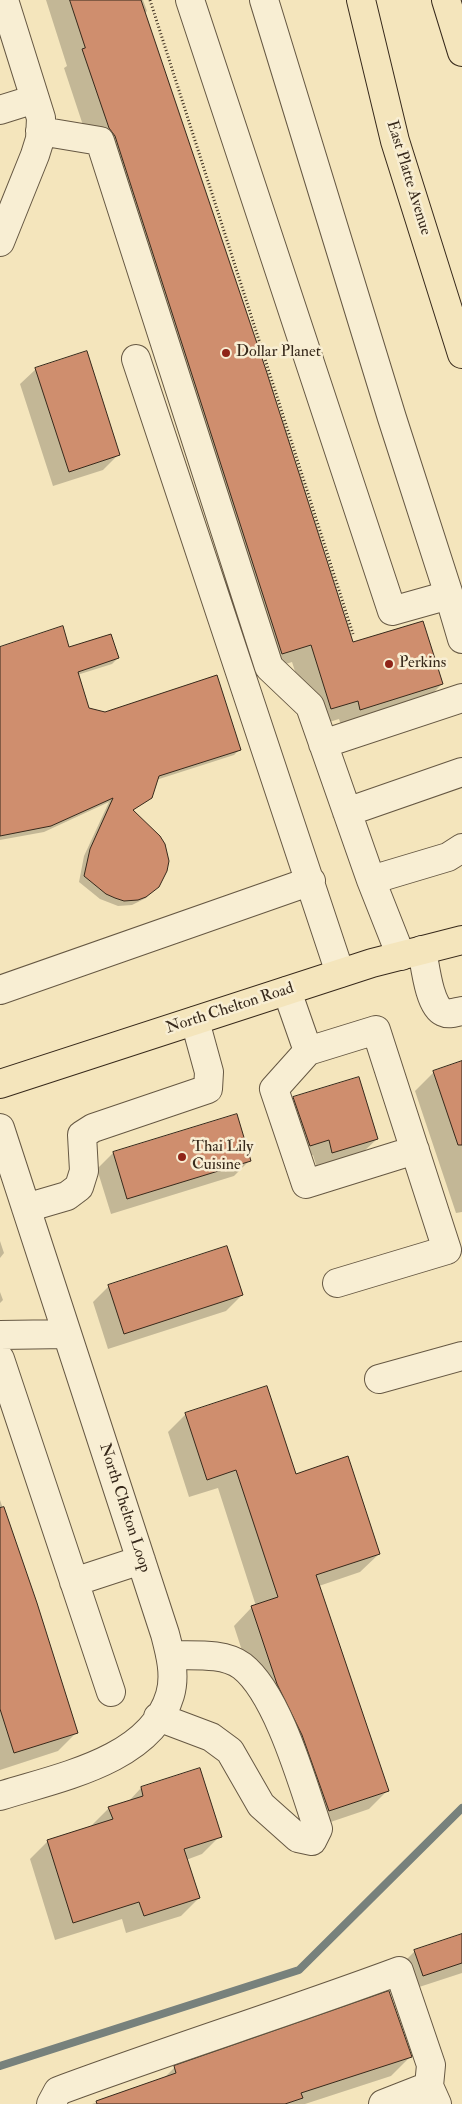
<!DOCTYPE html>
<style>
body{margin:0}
canvas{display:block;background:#f4e5bc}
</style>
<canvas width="462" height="2104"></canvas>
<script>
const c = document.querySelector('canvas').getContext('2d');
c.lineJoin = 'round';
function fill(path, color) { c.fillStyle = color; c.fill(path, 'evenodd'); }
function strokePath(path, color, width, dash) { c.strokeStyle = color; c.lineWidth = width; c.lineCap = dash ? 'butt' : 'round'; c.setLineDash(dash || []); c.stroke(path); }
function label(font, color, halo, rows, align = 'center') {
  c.font = font + ' "IM FELL Double Pica",serif'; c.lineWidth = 5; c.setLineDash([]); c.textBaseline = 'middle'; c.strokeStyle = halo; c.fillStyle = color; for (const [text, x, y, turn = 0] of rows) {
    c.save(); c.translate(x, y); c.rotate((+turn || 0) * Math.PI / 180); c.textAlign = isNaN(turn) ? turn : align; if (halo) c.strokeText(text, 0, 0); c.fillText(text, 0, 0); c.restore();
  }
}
fill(new Path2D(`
 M46,0H143L147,11L144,14L352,644L442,684L424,702L342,728L339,719L313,727L292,662L264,671L64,68L67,66Z
 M36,369L119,454L103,470L53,486L20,384Z
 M0,648L68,649L118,658L112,664L77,675L88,709L240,749L234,755L156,780L151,797L132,811L152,891L146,898L132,905L118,906L100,899L79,882L84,856L109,802L44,832L0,840Z
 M462,1063V1212L456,1213L415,1091L434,1072Z
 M294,1098L377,1139L361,1154L317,1168L313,1155L294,1161L278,1114Z
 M236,1115L250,1160L234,1176L111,1214L97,1169L113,1153Z
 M0,1241L4,1253L0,1258Z
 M109,1286L242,1295L226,1311L108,1349L93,1302Z
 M0,1292L3,1300L0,1303Z
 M186,1414L295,1475L379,1554L360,1572L319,1586L387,1791L369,1809L310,1829L259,1703L234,1626L252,1607L256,1606L218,1488L189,1497L168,1432Z
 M0,1500L35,1603L76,1733L58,1751L0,1770Z
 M141,1788L220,1836L202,1854L186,1860L199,1898L181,1916L126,1933L122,1919L55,1940L30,1859L48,1841L92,1827L91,1826L109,1808L128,1802Z
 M462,1936V1973L407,1991L399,1967L415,1951Z
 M410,2057L391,2076L305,2104H92L163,2079L175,2067Z`), '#0003');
strokePath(new Path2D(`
 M0,2066L299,1970L462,1808`), '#77817c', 8);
const building = new Path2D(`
 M70,0H141L266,370L353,642L423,621L443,684L360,710L358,701L331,709L311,645L282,654L115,136L109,128L82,49L85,48Z
 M87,351L120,455L69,472L35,368Z
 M63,626L69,647L111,634L119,658L78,672L89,708L105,712L217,675L241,750L159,776L152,798L133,810L160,836L165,844L169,861L167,871L159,887L146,897L138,900L124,901L115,898L106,894L84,876L90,849L113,798L51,826L0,836V647Z
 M462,1061V1145H458L433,1071Z
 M359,1077L378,1139L332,1153L329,1140L310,1146L293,1097Z
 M237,1114L251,1161L127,1199L113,1152Z
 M227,1246L243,1295L124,1334L108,1285Z
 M267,1386L296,1474L348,1456L380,1554L316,1575L389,1791L329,1811L302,1735L277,1684L251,1606L278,1597L236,1470L207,1480L185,1413Z
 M4,1507L37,1603L78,1733L14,1753L0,1709V1508Z
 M200,1768L222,1837L184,1849L200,1898L144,1916L139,1902L73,1923L47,1840L113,1819L108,1807L143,1796L141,1787Z
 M462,1934V1963L423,1976L414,1950Z
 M389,1991L412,2057L301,2093L303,2098L285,2104H97L96,2101L176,2073L174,2066Z`);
fill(building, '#cf8e6e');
strokePath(building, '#37291b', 1);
const minor = new Path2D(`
 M190,0L392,611L449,595L462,639
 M264,0L392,418L449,595
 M0,110L35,99
 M40,131L100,141L269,667L310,706L371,880L401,956
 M0,242L35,155L40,139L41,118L4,0
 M136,359L340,973
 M323,744L462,698
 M347,812L462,772
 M371,880L448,857L462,848
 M422,950C425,964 429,1006 443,1012C449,1015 456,1012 462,1011
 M0,990L311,881
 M287,991L308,1051L376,1030L447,1250L337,1283
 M308,1051L274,1089L306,1184L415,1150
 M0,1128L165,1634C170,1653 176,1675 170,1695C151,1761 56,1778 0,1796
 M26,1208L67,1196L79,1187L84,1171L82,1135L93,1128L208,1089L209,1072L195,1021
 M0,1335L67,1334
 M0,1359L111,1692
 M379,1379L462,1356
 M74,1582L141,1560
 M158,1717L211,1737L230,1751L261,1805L298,1838L312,1841L318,1829C303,1785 278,1694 242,1666C223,1652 192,1656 170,1655
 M51,2104L58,2091C171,2049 286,2013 399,1971L431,2065L429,2086
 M383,2104L429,2086L437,2104`);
const major = new Path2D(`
 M361,0L395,141L462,354
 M446,0L462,52
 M0,1084L372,963L462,940`);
strokePath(minor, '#665843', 30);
strokePath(major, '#37291b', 30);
strokePath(new Path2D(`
 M150,0L353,634`), '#37291b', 3, [1, 2.5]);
strokePath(minor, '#f8eed3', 28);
strokePath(major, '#f4e5bc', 28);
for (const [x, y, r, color] of [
 [226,353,5,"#8f2418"],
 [389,664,5,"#8f2418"],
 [182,1157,5,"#8f2418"]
]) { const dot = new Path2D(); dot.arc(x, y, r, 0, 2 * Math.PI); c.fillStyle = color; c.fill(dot); strokePath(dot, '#f8eed3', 2); }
label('16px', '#37291b', '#f8eed3', [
 ["East Platte Avenue",408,178,73],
 ["North Chelton Road",230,1009,-18],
 ["North Chelton Loop",124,1508,72]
]);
label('16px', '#37291b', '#f8eed3', [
 ["Dollar Planet",236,353],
 ["Perkins",399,664],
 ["Thai Lily",192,1148],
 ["Cuisine",192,1166]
], 'left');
</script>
